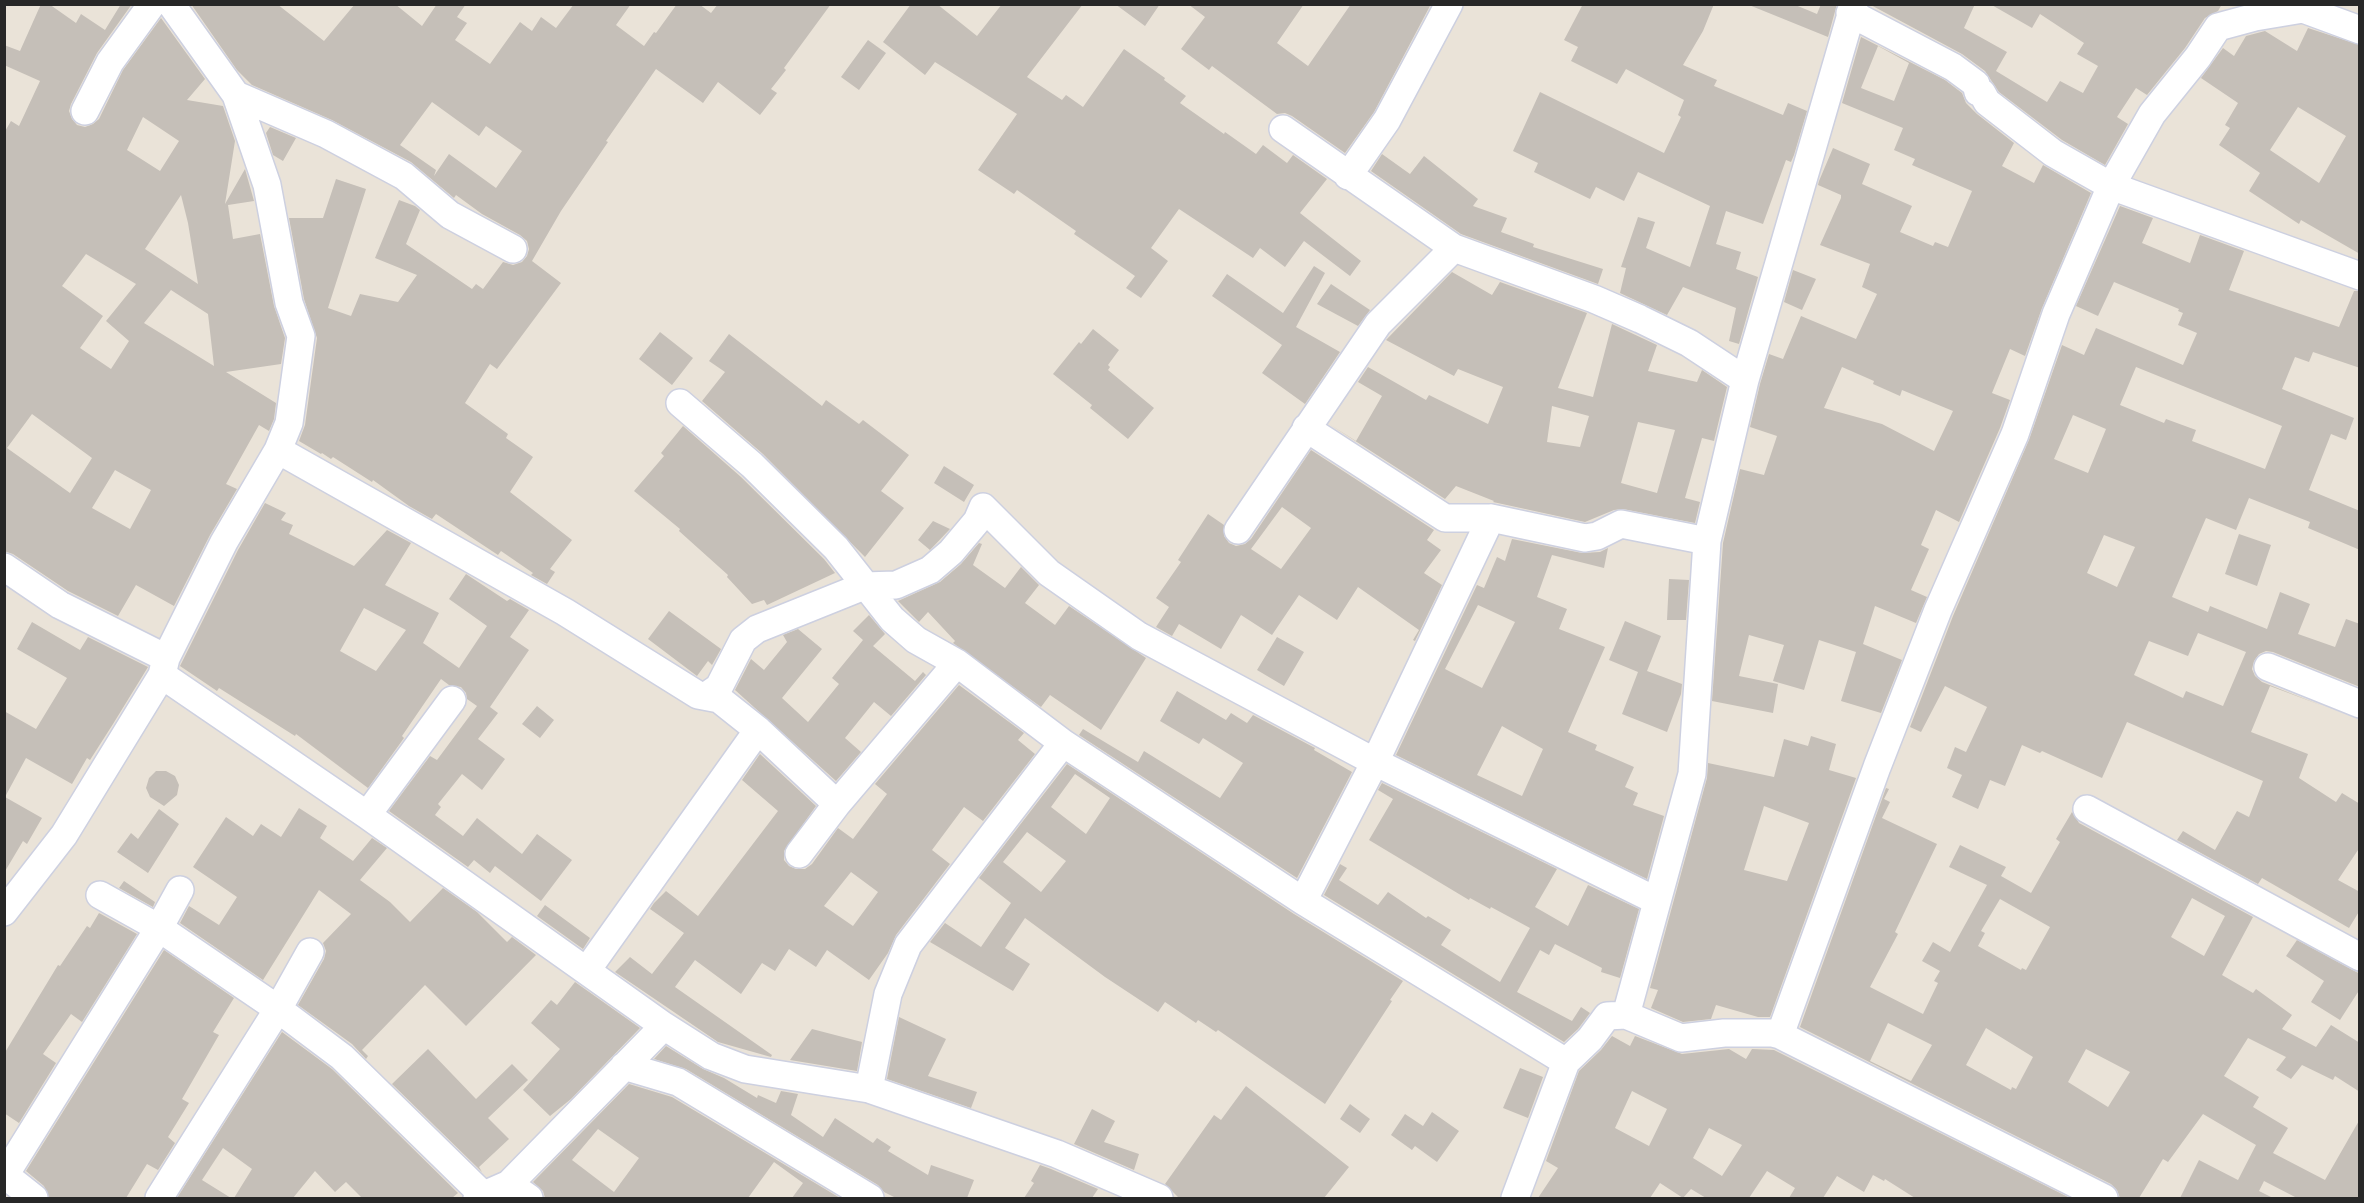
<!DOCTYPE html>
<style>
body{margin:0}
#map{position:relative;width:2364px;height:1203px;overflow:hidden;background:#eae3d8;font-family:Montserrat,sans-serif}
canvas{display:block}
.frame{position:absolute;inset:0;border:6px solid #272727;pointer-events:none}
</style>
<div id="map">
<canvas width="2364" height="1203"></canvas>
<div class="frame"></div>
</div>
<script>
const c = document.querySelector('canvas').getContext('2d');
c.lineJoin = 'round';
function fill(path, color) { c.fillStyle = color; c.fill(path, 'evenodd'); }
function strokePath(path, color, width, dash) { c.strokeStyle = color; c.lineWidth = width; c.lineCap = dash ? 'butt' : 'round'; c.setLineDash(dash || []); c.stroke(path); }
fill(new Path2D(`
 M41,4H49L76,23L81,14L105,30L121,4H132L97,53L71,104L69,111L72,119L77,125L85,127L93,124L99,119L123,70L161,18L205,79L187,100L223,106L235,141L225,204L245,169L254,201L228,205L233,239L260,234L274,306L285,338L281,364L226,372L276,403L274,419L269,431L259,425L226,484L237,489L210,535L174,606L136,585L118,616L68,591L13,554L4,551V133L11,121L19,126L40,81L4,65V45L20,51ZM143,117L179,141L160,171L127,150ZM181,195L188,223L198,284L145,249ZM86,254L136,284L106,321L129,341L111,369L80,348L103,316L62,286ZM171,290L208,314L214,366L144,323ZM32,414L92,458L70,493L7,448ZM115,470L151,490L130,529L92,508Z
 M191,4H277L324,41L355,4H395L422,26L437,4H466L457,17L467,23L455,40L490,64L520,22L532,31L541,17L556,28L574,4H631L616,25L644,46L654,32L656,33L677,4H699L711,13L718,4H831L784,68L786,70L771,89L777,93L760,115L718,82L703,103L656,69L606,141L608,142L561,211L532,261L561,283L497,369L490,364L465,403L508,434L506,438L533,457L510,492L572,540L550,569L555,572L547,584L531,575L533,573L501,551L498,555L436,514L432,519L409,506L373,480L372,482L333,457L331,459L322,453L321,454L299,441L305,425L317,338L304,299L289,218H323L336,179L366,189L328,308L351,316L360,294L398,302L417,275L375,258L399,200L415,206L420,210L406,244L472,289L476,284L483,289L503,262L513,265L522,262L527,256L529,249L527,241L520,235L482,214L456,195L454,198L411,162L332,120L252,85L237,70ZM432,102L479,136L486,126L522,151L496,188L449,154L434,176L436,170L400,145Z
 M911,4H937L977,36L1002,4H1083L1027,77L1062,100L1066,95L1083,107L1124,49L1165,78L1164,80L1186,96L1180,103L1224,134L1225,132L1256,154L1263,145L1287,163L1293,155L1327,179L1300,213L1361,261L1350,276L1304,241L1285,267L1260,248L1253,258L1179,209L1151,248L1168,261L1141,298L1126,288L1135,276L1074,234L1076,231L1017,190L1014,194L978,170L1017,114L935,62L925,75L883,42Z
 M1115,4H1160L1145,26Z
 M1188,4H1304L1277,43L1308,66L1351,4H1431L1374,112L1345,153L1292,116L1285,113L1277,114L1212,66L1209,70L1181,49L1205,17Z
 M1583,4H1714L1703,31L1683,65L1717,80L1714,86L1783,115L1788,103L1807,111L1794,155L1791,162L1786,160L1763,224L1726,211L1716,244L1741,252L1736,269L1758,277L1739,344L1729,341L1736,308L1683,287L1667,315L1620,293L1626,268L1621,267L1638,217L1655,222L1646,248L1690,267L1710,206L1638,172L1624,201L1596,187L1590,199L1534,172L1538,163L1513,151L1540,92L1664,153L1681,117L1678,115L1684,100L1626,69L1617,84L1571,61L1578,47L1564,40Z
 M1793,4L1817,14L1821,4H1837L1828,37L1749,5Z
 M1869,4H1975L1964,28L2007,52L1996,71L2047,102L2060,81L2083,93L2098,66L2077,54L2084,43L2040,14L2032,28L1990,4H2222L2218,11L2205,18L2185,48L2147,95L2136,88L2117,117L2128,124L2105,165L2062,140L1999,92L1985,71L1962,54Z
 M2308,28L2360,45V254L2301,220L2299,224L2249,191L2260,173L2219,145L2230,128L2225,125L2238,103L2201,78L2223,48L2234,56L2246,36L2265,31L2297,51ZM2298,107L2346,136L2319,183L2270,150Z
 M1861,37L1945,80L1962,93L1966,103L1977,114L2014,143L2002,166L2034,183L2043,165L2091,193L2042,308L2025,356L2010,349L1992,393L2010,400L2000,428L1959,522L1936,510L1921,545L1929,549L1911,590L1927,597L1916,623L1875,606L1863,644L1902,660L1881,713L1841,701L1856,652L1819,640L1804,690L1773,681L1784,645L1749,635L1739,676L1778,684L1773,713L1712,701L1723,543L1740,469L1764,475L1777,436L1750,427L1760,384L1769,354L1783,359L1801,316L1856,339L1877,294L1862,287L1870,264L1820,245L1841,198V195L1818,185L1819,181L1833,148L1870,164L1862,184L1912,206L1900,232L1933,246L1935,242L1948,247L1972,191L1912,165L1915,159L1894,150L1903,128L1842,103ZM1878,46L1909,63L1894,101L1861,88ZM1842,367L1874,381L1873,384L1900,396L1902,390L1953,411L1934,451L1882,424L1824,408Z
 M868,40L886,53L859,90L841,77Z
 M270,127L296,138L283,161L273,155L266,133Z
 M1382,154L1410,174L1424,156L1478,199L1473,206L1507,218L1501,232L1534,244L1533,247L1603,269L1598,284L1461,234L1371,171Z
 M2120,206L2153,218L2142,243L2190,263L2200,235L2244,251L2229,290L2339,327L2354,291H2360V368L2313,352L2309,362L2295,357L2282,389L2354,418L2346,440L2331,434L2309,490L2360,511V550L2308,528L2310,522L2249,498L2236,530L2206,518L2172,597L2208,612L2210,606L2267,629L2280,592L2310,604L2298,634L2335,647L2346,619L2360,624V687L2273,652L2266,651L2259,654L2254,661L2252,669L2255,676L2262,682L2323,706L2270,686L2251,732L2308,754L2299,778L2336,802L2342,793L2360,804V847L2338,880L2360,892V910L2349,928L2262,878L2258,884L2177,840L2183,831L2215,850L2237,811L2249,817L2263,781L2127,722L2102,778L2042,751L2040,753L2022,745L2005,786L1990,780L1978,809L1952,797L1962,775L1947,768L1955,747L1966,752L1987,707L1945,686L1921,732L1910,727L1953,616L2029,440L2062,345L2084,355L2096,328L2183,365L2197,333L2178,325L2183,313L2178,311L2179,309L2114,282L2098,316L2076,306ZM2136,367L2282,426L2265,469L2192,441L2196,430L2166,419L2164,423L2120,405ZM2073,415L2106,429L2088,473L2054,459ZM2104,535L2135,547L2117,587L2087,573ZM2198,633L2246,652L2223,706L2186,691L2183,698L2134,675L2149,641L2188,656Z
 M1314,266L1325,273L1296,327L1340,352L1305,404L1262,373L1282,345L1212,296L1227,274L1283,313Z
 M1793,270L1816,279L1802,310L1784,302Z
 M1452,272L1492,295L1500,282L1587,313L1558,388L1593,397L1612,324L1657,345L1648,371L1697,382L1702,370L1727,387L1714,441L1702,438L1685,498L1700,502L1695,523L1623,509L1614,510L1585,522L1493,502L1494,501L1456,486L1445,499L1329,424L1356,441L1382,396L1358,382L1368,367L1426,400L1429,395L1488,424L1503,387L1458,369L1454,376L1386,340ZM1552,406L1589,416L1580,447L1547,442ZM1638,422L1675,430L1657,493L1621,483Z
 M1331,284L1370,310L1358,326L1317,304Z
 M1093,329L1119,350L1108,365L1110,367L1108,370L1154,408L1128,439L1090,408L1092,405L1053,374L1079,342L1081,344Z
 M660,332L693,358L672,385L639,359Z
 M729,334L822,406L826,400L859,424L863,420L909,455L881,491L904,508L865,557L763,454L702,401L725,372L709,361Z
 M683,426L741,477L824,559L835,573L767,605L764,600L752,604L727,577L728,575L679,531L680,529L634,491L664,456L661,453Z
 M1311,450L1434,530L1427,540L1441,550L1424,573L1442,585L1415,641L1413,640L1419,630L1358,587L1337,620L1299,595L1272,635L1241,615L1221,649L1179,624L1172,636L1156,627L1169,607L1156,598L1181,562L1178,560L1208,514L1224,525V536L1229,543L1236,546L1245,544L1251,539ZM1282,507L1311,528L1281,569L1251,549Z
 M944,466L974,485L964,502L934,483Z
 M265,503L286,513L281,520L293,525L289,534L354,566L387,530L411,543L385,585L439,613L423,643L459,668L487,626L449,599L466,574L507,601L510,599L529,610L510,637L529,650L490,707L498,713L478,739L505,759L482,790L462,774L438,804L441,807L435,815L463,836L477,818L522,854L537,834L572,860L541,901L495,866L490,873L474,860L468,867L389,811L430,756L437,760L477,706L467,699L466,693L461,687L449,685L441,679L402,736L404,738L368,788L296,734L295,736L219,688L217,691L180,666L238,550ZM364,608L406,630L376,671L340,651Z
 M933,521L950,529L930,550L918,540Z
 M2239,534L2271,545L2257,586L2225,574Z
 M1512,539L1582,553L1600,552L1608,548L1604,568L1552,555L1537,597L1567,609L1559,629L1605,647L1568,732L1597,745L1595,750L1634,767L1625,787L1638,793L1633,805L1664,816L1647,879L1396,755L1477,585L1484,588L1497,557L1505,561ZM1478,605L1515,622L1482,688L1445,669ZM1502,726L1543,749L1522,796L1477,775Z
 M979,543L982,544L973,565L1005,588L1021,567L1039,585L1025,603L1055,625L1069,606L1146,658L1101,730L1050,695L1041,707L953,643L955,641L928,612L919,622L898,601L940,582L961,564Z
 M1669,579L1689,580L1686,620H1667Z
 M669,611L721,649L712,665L708,661L697,676L648,639Z
 M869,615L885,634L873,646L915,681L923,672L926,675L891,716L874,702L845,738L861,752L836,781L735,690L751,659L764,670L787,642L783,635L798,629L822,649L782,698L808,722L839,684L832,678L863,640L853,631Z
 M1625,621L1661,636L1647,671L1682,684L1681,694L1667,732L1622,714L1638,672L1609,660Z
 M32,622L80,650L88,637L148,667L113,724L90,760L87,758L72,784L26,758L5,797L42,818L27,844L23,841L4,873V711L36,729L67,678L17,649Z
 M1277,637L1304,652L1284,686L1257,670Z
 M959,685L1024,733L1018,740L1035,754L983,821L964,807L932,850L950,864L896,935L888,953L869,980L827,950L816,967L789,949L775,971L762,963L741,994L695,960L675,987L772,1055L771,1057L718,1042L615,972L630,957L652,974L684,933L650,909L654,903L666,891L698,916L778,811L742,780L760,754L816,806L784,851V860L789,866L796,869H805L812,864L838,828L853,839L887,794L875,784ZM851,872L878,892L853,926L824,906Z
 M1177,691L1226,720L1231,713L1247,723L1253,715L1315,748L1314,750L1352,772L1297,878L1079,735L1083,729L1138,762L1144,751L1220,798L1243,763L1203,738L1199,744L1160,721Z
 M537,706L554,720L540,738L522,724Z
 M1811,736L1836,744L1829,770L1856,778L1770,1017H1758L1716,1005L1711,1019L1683,1022L1651,1008L1658,990L1650,988L1707,778L1708,763L1774,777L1784,739L1808,746ZM1764,806L1809,823L1787,881L1744,870Z
 M1067,764L1294,914L1403,981L1390,1000L1392,1001L1325,1104L1218,1030L1216,1032L1198,1020L1196,1023L1165,1002L1158,1012L1105,977L1025,918L1005,948L1030,964L1013,991L930,942L945,923L981,947L1011,903L979,878ZM1075,774L1110,798L1086,834L1051,807ZM1027,832L1066,861L1041,892L1003,862Z
 M156,771H166L175,776L179,785L177,795L164,806L150,797L146,788L149,778Z
 M1382,783L1557,869L1535,907L1568,926L1588,885L1639,909L1620,978L1601,972L1602,968L1555,944L1549,955L1540,950L1517,992L1572,1021L1581,1007L1590,1013L1578,1029L1564,1042L1324,895L1340,864L1347,868L1339,880L1378,905L1388,892L1426,918L1428,916L1451,930L1441,945L1500,982L1530,928L1491,907L1490,909L1470,898L1469,900L1369,840L1393,799L1378,790Z
 M1886,788L1889,789L1884,799L1890,802L1882,818L1937,844L1895,932L1898,934L1870,987L1923,1014L1938,983L1934,981L1940,971L1922,961L1933,942L1950,952L1987,885L1949,867L1960,845L2006,867L2001,876L2031,893L2060,842L2056,839L2072,812L2079,823L2253,917L2222,975L2253,993L2256,989L2292,1015L2282,1029L2316,1047L2331,1025L2360,1043V1092L2335,1076L2333,1080L2302,1065L2291,1079L2276,1070L2286,1057L2248,1038L2224,1076L2259,1097L2253,1107L2288,1128L2273,1153L2325,1180L2360,1119V1198H2297L2264,1181L2259,1191L2273,1198H2180L2199,1160L2238,1180L2256,1145L2203,1114L2168,1162L2163,1159L2139,1198H2120L2117,1190L2111,1184L1800,1027ZM2192,898L2225,916L2204,956L2171,937ZM2000,899L2050,927L2026,970L2022,968L2021,970L1978,946L1985,933L1981,931ZM1888,1023L1932,1045L1911,1081L1870,1061ZM1986,1028L2033,1057L2016,1089L2012,1087L2011,1090L1966,1065ZM2086,1049L2130,1072L2108,1107L2068,1082Z
 M299,808L327,826L320,838L353,861L372,838L387,848L360,880L390,902L410,922L443,888L477,912L507,942L512,937L536,955L466,1026L425,985L362,1050L368,1056L366,1059L352,1044L298,1005L324,959L326,951L323,943L351,914L319,890L263,980L180,923L189,906L219,925L237,897L193,867L226,817L253,836L261,824L281,837Z
 M159,809L179,824L148,873L117,852L131,833L138,839Z
 M124,881L155,902L153,907L119,888Z
 M545,905L590,938L583,949L537,916Z
 M99,913L137,934L82,1022L71,1014L43,1054L56,1063L19,1123L4,1113V1054L58,965L60,966L87,926L90,928Z
 M2297,940L2360,974V989L2340,1020L2311,1002L2324,981L2286,956Z
 M164,950L234,998L213,1032L219,1035L182,1099L189,1103L168,1137L175,1143L158,1170L147,1164L126,1198H49L44,1186L26,1171Z
 M575,982L640,1028L571,1099L550,1116L523,1090L560,1049L531,1023L551,1000L557,1005Z
 M899,1017L946,1039L928,1076L977,1092L971,1108L887,1079Z
 M812,1029L862,1042L857,1071L790,1060Z
 M282,1032L332,1069L458,1193L452,1198H362L346,1182L335,1192L315,1171L293,1198H234L252,1169L223,1148L202,1180L231,1198H177Z
 M1612,1036L1630,1046L1635,1036L1682,1054L1729,1049L1746,1059L1752,1049L1774,1050L2070,1198H1915L1885,1179L1884,1181L1873,1175L1864,1192L1837,1176L1823,1198H1789L1795,1188L1767,1171L1749,1198H1706L1691,1189L1683,1198L1660,1183L1650,1198H1538L1558,1168L1546,1161L1579,1071L1601,1050ZM1632,1091L1667,1109L1649,1146L1615,1128ZM1709,1128L1742,1145L1722,1176L1693,1158Z
 M666,1046L703,1069L724,1078L757,1098L758,1095L776,1103L781,1091L798,1094L791,1115L823,1137L835,1118L873,1143L877,1138L891,1147L888,1151L928,1175L931,1165L974,1180L967,1198H896L884,1192L878,1185L686,1069L654,1059Z
 M428,1049L476,1099L512,1064L528,1080L488,1118L509,1139L479,1167L482,1172L392,1084Z
 M1520,1068L1543,1077L1528,1118L1503,1108Z
 M629,1084L672,1097L840,1198H792L803,1183L774,1162L748,1198H545L543,1191L533,1182ZM598,1129L639,1158L614,1192L572,1160Z
 M1246,1086L1349,1167L1324,1198H1179L1165,1184L1214,1115L1221,1120Z
 M1350,1104L1370,1119L1360,1133L1340,1119Z
 M1092,1109L1115,1121L1104,1142L1139,1154L1134,1170L1074,1144Z
 M1432,1112L1459,1131L1437,1162L1415,1146L1412,1150L1391,1135L1405,1114L1423,1126Z
 M1040,1165L1051,1169L1098,1189L1092,1198H1024L1034,1183L1031,1181Z`), '#c5bfb8');
const minor = new Path2D(`
 M1850,13L1953,67L1976,84L1978,92L1982,93L1987,102L2053,153L2111,186L2360,276
 M236,95L326,134L404,176L450,215L513,249
 M85,111L110,62L152,4
 M1283,129L1454,248L1594,299L1640,319L1689,343L1745,380
 M1348,176L1387,120L1449,4
 M680,403L752,465L836,548L892,619L916,640L957,663L1063,743L1303,901L1566,1062
 M1306,428L1445,518H1491L1585,538L1597,536L1621,524L1707,541
 M278,450L565,612L698,695L719,699L758,730L837,804
 M1238,530L1378,324L1454,248
 M4,567L60,605L166,658
 M2268,667L2360,704
 M162,675L367,815L664,1026L711,1056L745,1069L869,1089L1057,1154L1159,1198
 M706,696L719,687L743,640L757,629L864,586L896,585L930,570L951,552L977,521L983,507L1049,573L1139,636L1375,762L1657,901
 M2087,809L2360,957
 M367,815L452,700
 M799,854L837,804L957,663
 M100,895L159,928L278,1009L342,1057L483,1195
 M1303,901L1375,762L1491,518
 M4,912L64,835L162,675L166,658L224,542L278,450L289,423L301,336L289,303L267,185L236,95L171,4
 M587,970L758,730
 M1626,1015L1681,1038L1724,1033H1772L1780,1035L1877,767L1938,610L2015,434L2056,314L2111,186L2152,114L2198,57L2218,27L2255,17L2303,9L2360,30
 M1780,1035L2104,1198
 M624,1066L678,1082L870,1198
 M869,1089L888,994L908,945L1063,743
 M509,1184L529,1198
 M34,1198L5,1175L159,928L180,890
 M159,1198L278,1009L310,952
 M477,1198L509,1184L664,1026
 M1515,1198L1566,1062L1590,1039L1607,1016L1626,1015L1692,774L1707,541L1745,380L1854,4`);
strokePath(minor, '#cdd0e0', 30);
strokePath(minor, '#fff', 27);
</script>
